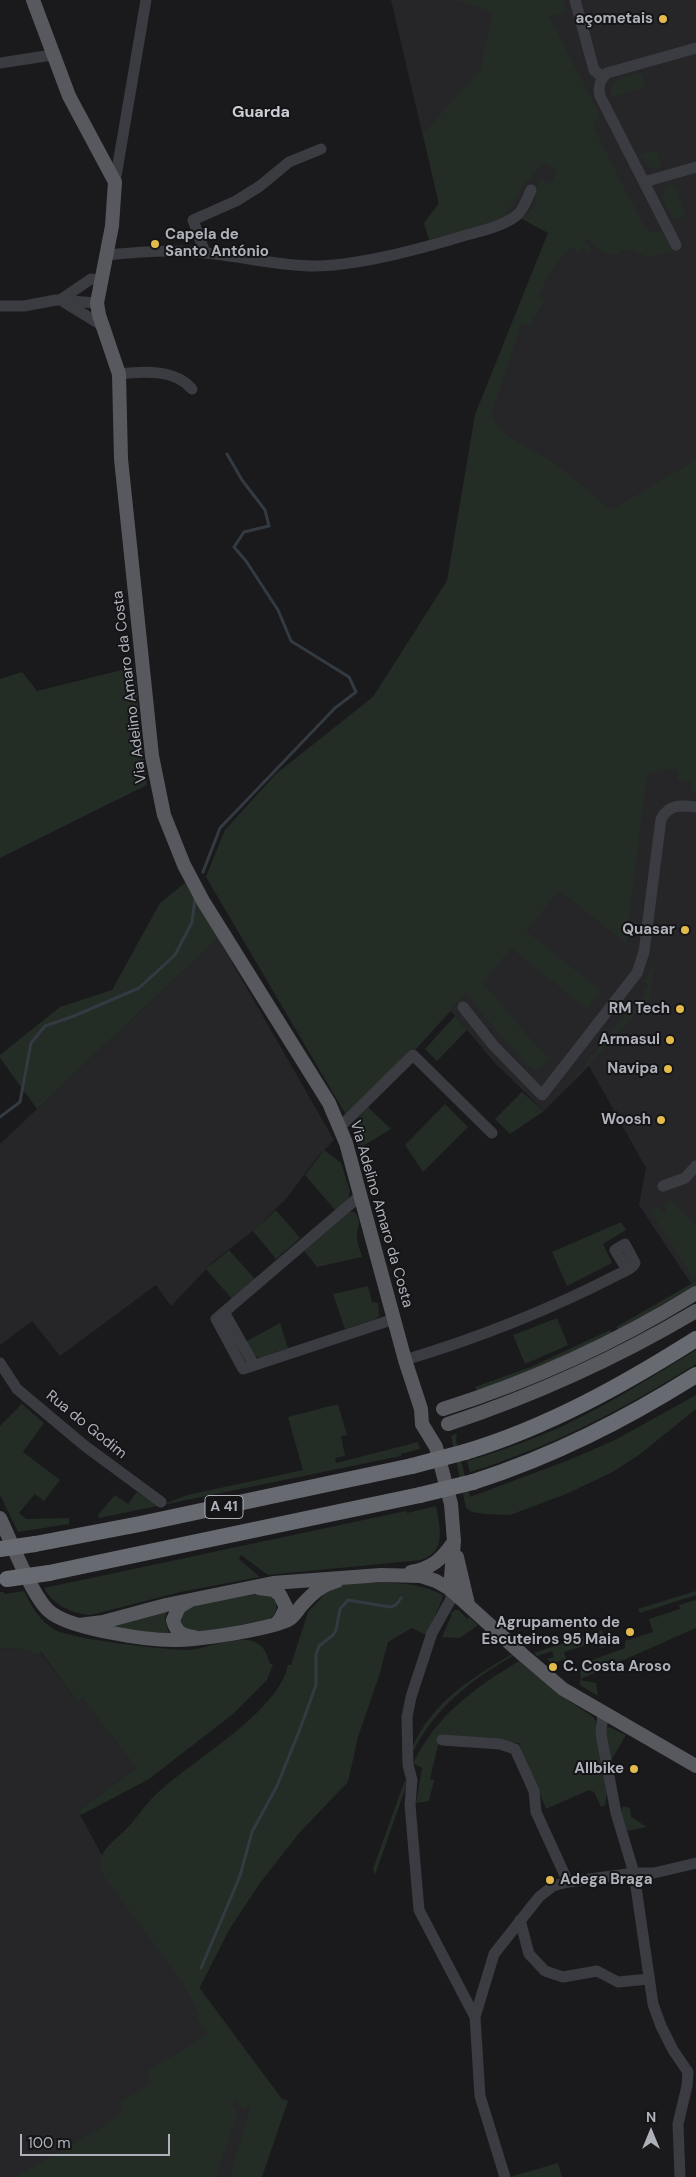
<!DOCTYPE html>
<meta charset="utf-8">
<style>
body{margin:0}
#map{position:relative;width:696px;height:2177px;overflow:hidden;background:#1a1a1c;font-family:"DM Sans",sans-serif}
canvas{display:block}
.north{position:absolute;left:626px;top:2107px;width:50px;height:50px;-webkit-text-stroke:4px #151517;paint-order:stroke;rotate:0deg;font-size:14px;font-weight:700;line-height:20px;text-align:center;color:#aeb1ba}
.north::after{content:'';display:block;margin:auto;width:18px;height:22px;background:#aeb1ba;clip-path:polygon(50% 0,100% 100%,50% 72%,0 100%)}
.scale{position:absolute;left:20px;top:2134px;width:150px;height:22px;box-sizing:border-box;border:2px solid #aeb1ba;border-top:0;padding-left:6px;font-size:15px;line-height:18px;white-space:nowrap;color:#aeb1ba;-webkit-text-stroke:4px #151517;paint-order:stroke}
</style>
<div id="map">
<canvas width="696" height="2177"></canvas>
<div class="north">N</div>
<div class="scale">100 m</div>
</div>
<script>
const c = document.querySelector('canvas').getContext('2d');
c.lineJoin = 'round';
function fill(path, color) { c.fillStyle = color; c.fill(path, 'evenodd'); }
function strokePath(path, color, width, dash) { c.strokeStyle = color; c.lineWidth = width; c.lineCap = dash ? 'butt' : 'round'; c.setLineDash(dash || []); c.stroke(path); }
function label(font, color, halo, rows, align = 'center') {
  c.font = font + ' "DM Sans",sans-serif'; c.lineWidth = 4; c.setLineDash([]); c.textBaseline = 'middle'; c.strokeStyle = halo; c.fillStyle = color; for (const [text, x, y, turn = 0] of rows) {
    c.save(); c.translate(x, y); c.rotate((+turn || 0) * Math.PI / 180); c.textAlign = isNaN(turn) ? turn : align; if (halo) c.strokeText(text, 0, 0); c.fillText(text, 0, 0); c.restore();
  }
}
fill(new Path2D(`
 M391,0H696V1291L639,1205L646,1168L589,1066L544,1111L494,1062L451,1011L415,1050L413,1049L206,877L225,830L276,774L373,697L447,581L475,415L548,233L522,219L448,243Z
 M218,938L334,1140L318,1156L286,1199L253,1231L215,1260L171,1306L156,1285L60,1356L32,1321L0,1345V1144Z
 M0,1648L21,1649L39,1655L40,1652L77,1701L83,1697L136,1768L78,1811L103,1857L282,2099L249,2177H0Z`), '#262629');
fill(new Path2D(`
 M454,0H563L567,12L549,16L599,113L593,126L646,230L663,233L672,251L648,257L632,250L620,251L619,255L607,253L600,250L587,238L585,242L589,245L591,250L588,251L583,248L578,252L572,247C555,260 548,276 539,296L545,300L530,325L521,323L511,357L491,413C498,439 531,447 551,461C572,476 591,494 611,510L696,460V791H691L692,782L677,780L678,770L665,769L647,775L626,943L559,890L526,931L601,991L587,1009L511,948L483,982L523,1031L549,1058L541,1068L534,1070L527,1065L485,1017L466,992L415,1050L413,1049L346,1115L206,877L225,830L276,774L373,697L447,581L475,415L548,233L522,219L536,206L535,196L540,180L551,184L558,170L543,163L523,186L503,219L429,240L424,223L439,203L423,134L481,69L493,12Z
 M641,73L646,87L611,97C609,78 628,76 641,73Z
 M657,150L661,168C649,171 645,164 640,154Z
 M669,184L677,187L685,216L673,219C667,207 656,194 669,184Z
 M134,667L147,785L0,858V679L22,672L37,691Z
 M185,883L218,938L37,1109L0,1058V1055L60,1007L112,990L160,903Z
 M656,949L650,998L566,1089L637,999L640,1002L645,994L644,993L649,985L645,982L653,965Z
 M455,1016L467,1030L437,1061L425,1049Z
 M522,1092L544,1111L510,1134L495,1119Z
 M445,1104L468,1127L423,1172L405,1145Z
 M368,1107L391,1129L358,1149L353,1124Z
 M324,1150L341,1163L350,1191L348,1200L335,1210L305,1175Z
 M671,1201L696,1225V1275L693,1277L651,1212L657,1207L663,1214L667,1211L663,1206Z
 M276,1210L300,1238L276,1259L253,1231Z
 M350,1212H354C363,1221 357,1226 357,1236C357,1242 360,1250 362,1257L317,1267L304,1251Z
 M621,1222L626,1230L603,1244L612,1263L567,1286L552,1252Z
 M229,1250L255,1279L232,1299L206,1269Z
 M696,1281V1285L618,1330L616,1327Z
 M368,1286L372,1302L378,1303L379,1316L375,1319L345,1329L333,1294Z
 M557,1318L568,1345L525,1364L513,1335Z
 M280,1323L288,1348L261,1357H256L245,1342Z
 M610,1330L612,1334L546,1365L477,1391L475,1387L533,1366Z
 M696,1350V1364C624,1409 551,1447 470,1472L467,1461C501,1451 533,1439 565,1425C611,1403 653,1376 696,1350Z
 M696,1395V1409L639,1455L611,1473L566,1494L510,1515L485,1514L472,1512L466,1508L451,1436L463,1430L457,1433L456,1440L470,1497L569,1460L615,1440Z
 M22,1404L44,1423L23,1452L60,1480L44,1501L35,1494L19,1513L26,1519L69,1518V1524L18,1532L0,1495V1426Z
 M338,1404L347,1435L341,1436L345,1456L335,1458L336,1463L418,1442L420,1449L401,1454V1456L99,1518L98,1515L115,1495L128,1504L137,1492C166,1512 162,1502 192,1494L303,1470L288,1417Z
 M436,1506C440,1529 447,1551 421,1560L268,1575L241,1555L239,1559L260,1577L180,1592L91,1615C72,1614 53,1605 44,1588L406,1511L407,1513Z
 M352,1583C382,1583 415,1580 443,1595L442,1600L426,1635L412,1628L388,1642L380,1673L358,1737L348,1782L300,1832L260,1883L229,1930L199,1989L282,2099L288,2101L262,2177H230L251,2105L243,2110L236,2100L231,2103L238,2113L216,2177H15L103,2127L124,2110L119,2102L152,2084L147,2071L209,2034L197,2018L200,2015L184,1984L103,1875C93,1851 115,1842 129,1826C140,1814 149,1799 162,1789C195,1759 279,1711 288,1665H291L308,1612L323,1596L320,1592L332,1586Z
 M24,1591C32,1607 39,1620 55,1630C72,1639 165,1650 188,1650C206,1649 235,1636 252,1641C264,1644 267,1654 270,1664H273L267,1680L233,1714L149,1779L81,1815L78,1811L136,1768L83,1698L77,1701L41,1652L39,1655L21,1649L0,1648V1592H4L5,1594Z
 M696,1591V1595L640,1613L638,1609Z
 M260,1592C273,1593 281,1603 274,1615L267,1620L194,1633C187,1632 182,1626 180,1620L186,1607Z
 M696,1600V1628L583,1678L580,1680L596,1683L598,1696L580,1685L581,1664L625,1648V1641L653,1632L649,1619L680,1609L679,1605Z
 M167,1610L165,1619L169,1634L105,1627Z
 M455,1610H459L467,1619L469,1617L478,1625L460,1638L442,1637L452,1614L451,1613Z
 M602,1630L607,1646L601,1648L599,1641L564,1652L566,1659L552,1664L547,1659L554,1657L552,1651L537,1656L534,1653Z
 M512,1654L513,1656C472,1679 436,1707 414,1750L412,1748C433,1701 469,1680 512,1654Z
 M519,1661L563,1697L592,1716L596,1721C601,1747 611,1778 605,1805L601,1807L594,1792L589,1790L546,1809L519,1743L440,1737L430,1779L434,1780L429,1801L416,1803L422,1768L413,1763C438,1714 473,1689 519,1661Z
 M609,1727L626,1735L612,1759H610L606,1730Z
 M405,1780L408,1781L375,1875L373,1869Z
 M623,1806L630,1808L631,1817L647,1827L627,1831L621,1812Z
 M558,2163L562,2177H513V2176Z`), '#242c26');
strokePath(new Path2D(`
 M203,872L220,828L335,708L356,692L349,677L291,641L278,610L246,561L234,547L244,532L269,526L265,510L242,480L227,454
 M0,1117L20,1102L31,1043L45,1026L74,1016L139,988L175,955L192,922L195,899
 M201,1968L240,1876L252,1832L277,1786L300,1729L316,1685V1655L319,1646L333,1635L336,1630L340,1609L348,1600L390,1607L396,1605L401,1598`), '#333a41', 3);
strokePath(new Path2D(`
 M575,0L594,70L602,77
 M0,63L52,55
 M115,182L146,0
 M644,182L696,167
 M676,245L600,96C598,87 599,80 607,73L696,48
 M205,253L193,220L236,201L260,186L289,162L321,149
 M106,255C139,252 172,249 205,253C241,256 277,266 314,266C359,266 420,249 463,236C481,231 501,227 516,216C524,210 527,198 531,190
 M60,300L91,279L100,280
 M64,302L103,326
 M0,306H24L56,300L97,303
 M119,374C143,371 175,369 192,389
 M463,1007L493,1045L542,1095L637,973L644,952L661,819C669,804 681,805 696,807
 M340,1127L413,1055L492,1133
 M663,1186L685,1178L696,1166
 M361,1195L216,1319L243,1369L394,1319
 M224,1312L254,1365
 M405,1360C478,1338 549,1310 617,1275C623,1272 632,1269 635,1263L625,1244L615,1250L627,1270
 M0,1363L17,1389L85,1446L161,1502
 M450,1589L451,1599L432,1633L411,1697L407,1717L408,1765L412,1780L410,1805L419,1910L475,2017L480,2096L505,2177
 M603,1713L601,1734L616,1813L634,1873L653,2004L661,2026L673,2050L688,2072L687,2086L678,2124L680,2177
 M442,1740L500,1744L515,1749L534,1791L536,1812L568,1882
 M520,1920L529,1954L545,1971L563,1977L597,1971L618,1982L649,1979
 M475,2017L494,1954L539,1897L553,1886L568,1882L634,1873H654L696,1863`), '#3b3c41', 11);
strokePath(new Path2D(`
 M33,0L69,96L115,182L112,226L97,303L99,315L119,374L121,459L140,641L152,756L164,815L184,865L203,901L329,1103L346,1143L405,1360L421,1409L422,1424L436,1447L451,1504L454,1541L450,1589
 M443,1409C532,1381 617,1342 696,1293
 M448,1424C535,1395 617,1358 696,1311
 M0,1518C11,1541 32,1596 49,1611C69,1629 146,1640 173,1640C199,1640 265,1630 288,1620C294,1617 297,1611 301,1606C312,1594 321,1585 337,1581
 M457,1557L468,1604
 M411,1572C432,1568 441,1560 453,1543
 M259,1588L274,1590L280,1595L286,1607L281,1618L276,1624
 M189,1601L179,1607L173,1620C176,1632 181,1635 194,1637
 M79,1625L103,1622L166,1605L273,1583L381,1575L421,1576L436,1581L450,1589L523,1655L563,1689L696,1766`), '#58595f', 14);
strokePath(new Path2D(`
 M465,1452C548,1427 623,1385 696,1339
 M473,1482C554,1456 624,1420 696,1375
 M35,1544L140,1524L412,1466
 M49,1573L420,1495`), '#686a71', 16);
strokePath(new Path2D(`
 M412,1466L465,1452
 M420,1495L473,1482
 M0,1549L35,1544
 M7,1579L49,1573`), '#686a71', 16);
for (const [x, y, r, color] of [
 [663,19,5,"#e2bb4c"],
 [155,244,5,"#e2bb4c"],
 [685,930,5,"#e2bb4c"],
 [680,1009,5,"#e2bb4c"],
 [670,1040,5,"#e2bb4c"],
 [668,1069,5,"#e2bb4c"],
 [661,1120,5,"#e2bb4c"],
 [630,1632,5,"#e2bb4c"],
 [553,1667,5,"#e2bb4c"],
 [634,1769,5,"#e2bb4c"],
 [550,1880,5,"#e2bb4c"]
]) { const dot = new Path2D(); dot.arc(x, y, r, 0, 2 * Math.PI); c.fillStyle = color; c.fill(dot); strokePath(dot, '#151517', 2); }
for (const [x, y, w] of [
 [224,1507,38]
]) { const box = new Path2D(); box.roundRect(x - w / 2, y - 11.5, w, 23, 4); c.fillStyle = '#151517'; c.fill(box); strokePath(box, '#aeb1ba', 1); }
label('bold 14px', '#aeb1ba', null, [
 ["A 41",224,1507]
]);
label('bold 15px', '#aeb1ba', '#151517', [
 ["açometais",653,19],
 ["Capela de",165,235,"left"],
 ["Santo António",165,252,"left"],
 ["Quasar",675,930],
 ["RM Tech",670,1009],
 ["Armasul",660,1040],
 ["Navipa",658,1069],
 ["Woosh",651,1120],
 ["Agrupamento de",620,1623],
 ["Escuteiros 95 Maia",620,1640],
 ["C. Costa Aroso",563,1667,"left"],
 ["Allbike",624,1769],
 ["Adega Braga",560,1880,"left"]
], 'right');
label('15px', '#aeb1ba', '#151517', [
 ["Via Adelino Amaro da Costa",130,687,-97],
 ["Via Adelino Amaro da Costa",381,1214,74],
 ["Rua do Godim",86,1425,39]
]);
label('bold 16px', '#ced0d7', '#151517', [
 ["Guarda",261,113]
]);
</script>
